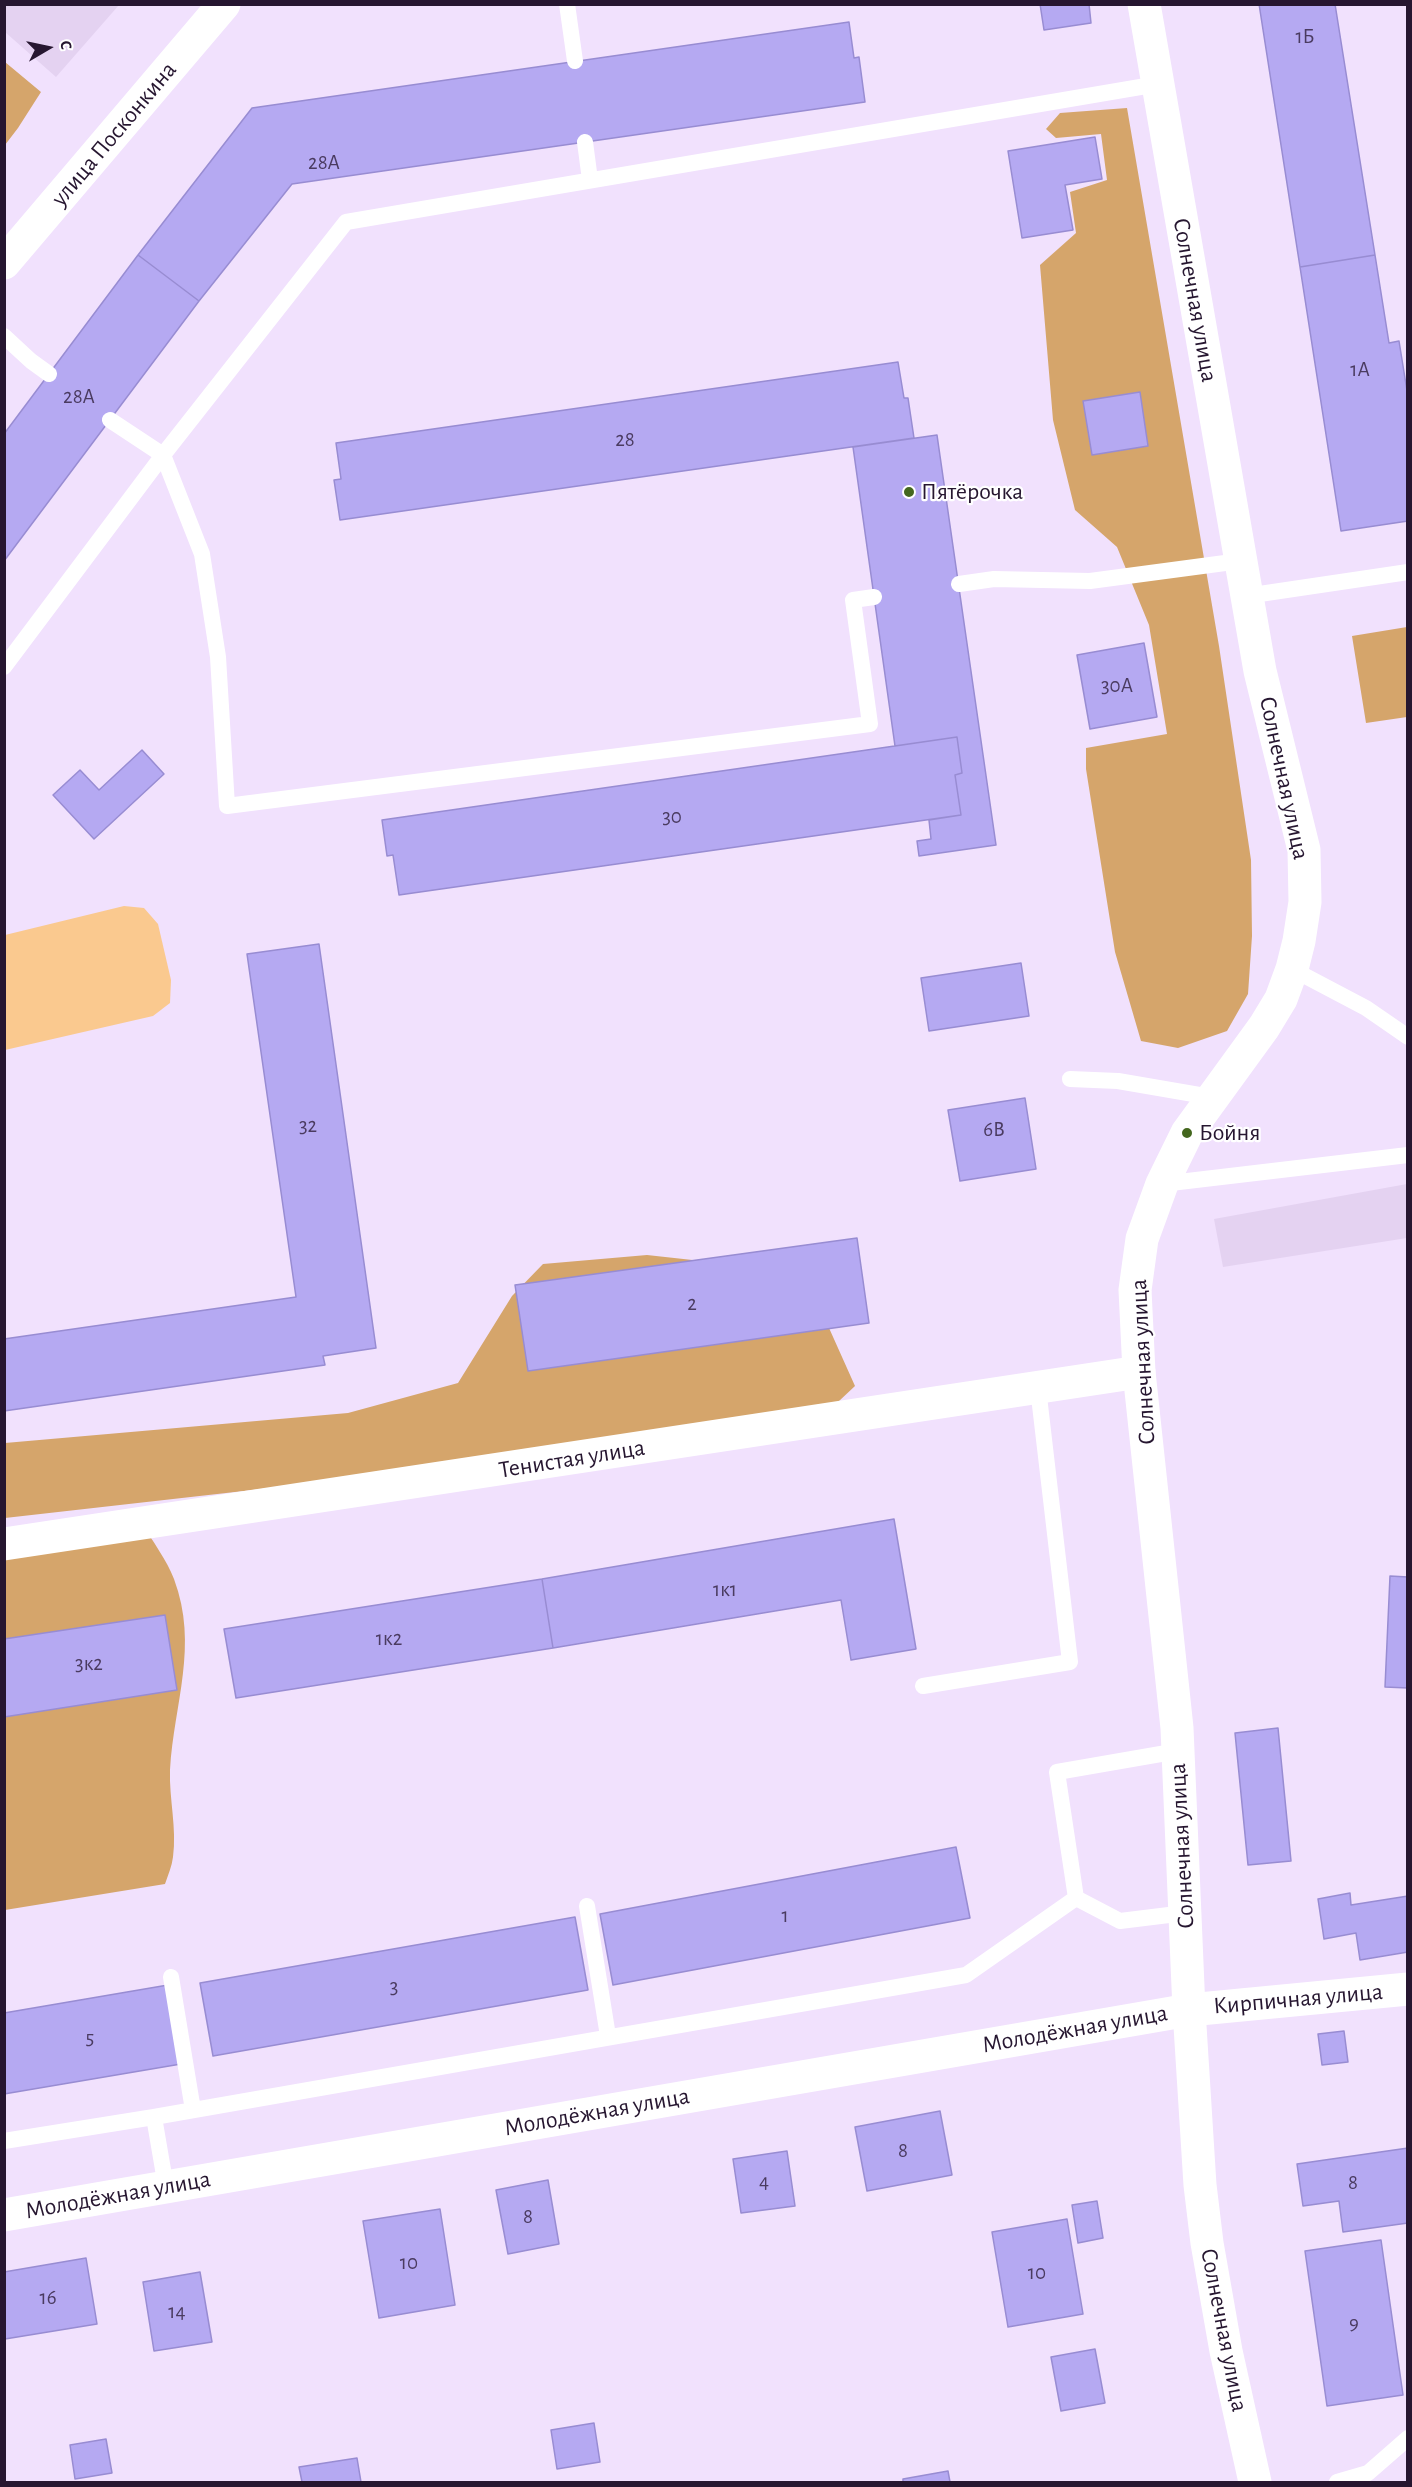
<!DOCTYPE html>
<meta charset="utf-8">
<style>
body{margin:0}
#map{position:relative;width:1412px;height:2487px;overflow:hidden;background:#f1e1fd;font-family:"Alegreya Sans",sans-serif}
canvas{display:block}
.frame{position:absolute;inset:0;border:6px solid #261630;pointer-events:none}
.north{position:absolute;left:18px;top:18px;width:60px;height:60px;-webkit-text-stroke:4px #fff;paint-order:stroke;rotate:81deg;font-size:16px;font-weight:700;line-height:24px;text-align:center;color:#261630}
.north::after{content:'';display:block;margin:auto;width:21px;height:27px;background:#261630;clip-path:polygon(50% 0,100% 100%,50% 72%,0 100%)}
</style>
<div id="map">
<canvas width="1412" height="2487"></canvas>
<div class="frame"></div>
<div class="north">С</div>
</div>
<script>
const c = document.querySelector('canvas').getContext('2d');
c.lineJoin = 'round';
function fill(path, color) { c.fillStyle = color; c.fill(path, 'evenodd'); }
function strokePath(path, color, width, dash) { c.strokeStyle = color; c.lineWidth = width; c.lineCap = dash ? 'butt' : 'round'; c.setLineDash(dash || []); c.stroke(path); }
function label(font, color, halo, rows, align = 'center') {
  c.font = font + ' "Alegreya Sans",sans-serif'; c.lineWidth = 4.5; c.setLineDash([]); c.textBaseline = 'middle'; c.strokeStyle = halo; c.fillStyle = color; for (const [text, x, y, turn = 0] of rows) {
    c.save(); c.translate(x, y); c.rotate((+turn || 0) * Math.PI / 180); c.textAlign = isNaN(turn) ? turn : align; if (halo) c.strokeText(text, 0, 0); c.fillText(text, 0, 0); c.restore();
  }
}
fill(new Path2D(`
 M5,4H119V5L56,77L5,32Z
 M1407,1184V1238L1223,1267L1214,1219Z`), '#e4d2f1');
fill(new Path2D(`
 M124,906L144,908L158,924L171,980L170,1003L153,1016L5,1050V935Z`), '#fac98f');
fill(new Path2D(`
 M5,62L41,92L18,128L5,145Z
 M1127,108L1219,646L1251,860L1252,936L1248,994L1227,1031L1178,1048L1141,1041L1115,952L1086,769V748L1167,734L1149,625L1117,547L1075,510L1053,420L1040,265L1076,233L1070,192L1107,180L1101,134L1056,138L1046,129L1060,113Z
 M1407,627V717L1366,723L1352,636Z
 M647,1255L756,1267L825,1319L855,1386L838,1402L288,1486L5,1518V1443L348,1413L458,1383L512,1296L543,1264Z
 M142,1523C152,1541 167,1560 174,1579C199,1646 174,1703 170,1770C169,1799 177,1828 173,1857C172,1866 168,1875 165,1884L5,1910V1544Z`), '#d5a56b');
const building = new Path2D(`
 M1040,4H1089L1091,23L1044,30Z
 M1259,4H1335L1375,255L1300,267Z
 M849,22L854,58L859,57L865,102L292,184L199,301L138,255L252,108Z
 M1095,137L1102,179L1065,185L1073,230L1022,238L1008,151Z
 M138,255L199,301L4,561V434Z
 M1375,255L1389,343L1399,341L1408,397V521L1341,531L1300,267Z
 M898,362L904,398H908L914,438L340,520L334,480L341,479L336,443Z
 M1140,392L1148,446L1092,455L1083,401Z
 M937,435L996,845L919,856L917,841L931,839L929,820L961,815L955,775L962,773L957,737L895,746L853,447Z
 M1144,643L1157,717L1090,729L1077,655Z
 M957,737L962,773L955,775L961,815L399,895L393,855L387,856L382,820Z
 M142,750L164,774L94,839L53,795L80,770L99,790Z
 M319,944L376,1348L323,1356L325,1365L4,1411V1339L296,1297L247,954Z
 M1021,963L1029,1016L929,1031L921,978Z
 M1025,1098L1036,1169L960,1181L948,1110Z
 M857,1238L869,1323L528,1371L515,1285Z
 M894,1519L916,1649L851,1660L841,1600L553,1648L542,1579Z
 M1390,1576L1408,1577V1688L1385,1687Z
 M542,1579L553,1648L236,1698L224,1629Z
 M165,1615L177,1690L4,1717V1639Z
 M1278,1728L1291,1861L1248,1865L1235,1733Z
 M956,1847L970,1918L613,1985L600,1914Z
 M1350,1893L1351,1905L1408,1896V1952L1360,1960L1356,1933L1324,1939L1318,1899Z
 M575,1917L588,1990L213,2056L200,1983Z
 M168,1985L181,2064L4,2094V2013Z
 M1344,2031L1348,2062L1322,2065L1318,2034Z
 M940,2111L952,2175L867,2191L855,2127Z
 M1408,2148V2223L1343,2232L1339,2201L1303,2206L1297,2164Z
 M787,2151L795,2206L741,2213L733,2159Z
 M548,2180L559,2244L508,2254L496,2190Z
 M1097,2201L1103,2238L1078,2243L1072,2205Z
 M440,2209L455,2305L379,2318L363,2221Z
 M1067,2219L1083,2314L1008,2327L992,2232Z
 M1381,2240L1403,2395L1327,2406L1305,2251Z
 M86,2258L97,2324L5,2339L4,2272Z
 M200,2272L212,2342L154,2351L143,2282Z
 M1095,2349L1105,2403L1061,2411L1051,2357Z
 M594,2423L600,2462L557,2469L551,2430Z
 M106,2439L112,2473L75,2479L70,2445Z
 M357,2458L361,2482H302L299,2467Z
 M948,2471L950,2482H903V2479Z`);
fill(building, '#b5a9f2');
strokePath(building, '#988cd2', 1.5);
strokePath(new Path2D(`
 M567,4L575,61
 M585,142L590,180
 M4,336L31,361L49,374
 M110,420L163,455L202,554L218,657L227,806L870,724L853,600L874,597
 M959,584L994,579L1090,581L1240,561
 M1246,596L1408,572
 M4,667L163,455L346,222L1158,84
 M1292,969L1366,1008L1408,1037
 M1070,1079L1118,1081L1211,1097
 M1162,1184L1408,1155
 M923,1686L1070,1662L1038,1388
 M1076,1898L1120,1921L1185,1913
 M587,1906L608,2036
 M171,1977L193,2110
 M4,2141L154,2117
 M166,2187L154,2117L966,1975L1076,1898L1057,1772L1178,1751
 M1337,2482L1368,2473L1408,2438`), '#fff', 16);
strokePath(new Path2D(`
 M4,263L224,4
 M4,1544L1139,1372
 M4,2215L1189,2010L1408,1989`), '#fff', 33);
strokePath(new Path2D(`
 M1144,4L1260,671L1304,850L1305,902L1299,941L1292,969L1281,999L1264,1027L1187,1133L1162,1184L1142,1239L1135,1290L1139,1372L1177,1728L1189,2010L1200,2185L1207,2243L1226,2351L1255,2482`), '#fff', 33);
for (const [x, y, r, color] of [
 [909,492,6,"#44671e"],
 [1187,1133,6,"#44671e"]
]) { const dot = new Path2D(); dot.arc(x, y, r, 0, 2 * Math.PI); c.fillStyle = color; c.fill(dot); strokePath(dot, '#fff', 2); }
label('21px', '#4a3b60', null, [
 ["1Б",1305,37],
 ["28А",324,163],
 ["1А",1360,370],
 ["28А",79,397],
 ["28",625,440],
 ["30А",1117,686],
 ["30",672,817],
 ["32",308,1126],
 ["6В",994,1130],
 ["2",692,1304],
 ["1к1",725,1590],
 ["1к2",389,1639],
 ["3к2",89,1664],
 ["1",785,1916],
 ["3",394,1987],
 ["5",90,2038],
 ["8",903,2151],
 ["4",764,2182],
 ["8",1353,2183],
 ["8",528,2217],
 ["10",409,2263],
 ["10",1037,2273],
 ["16",48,2298],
 ["14",177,2312],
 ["9",1354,2323]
]);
label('24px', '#261630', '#fff', [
 ["улица Посконкина",114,134,-50],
 ["Солнечная улица",1195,300,80],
 ["Солнечная улица",1284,778,78],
 ["Солнечная улица",1143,1362,-93],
 ["Тенистая улица",572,1459,-9],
 ["Солнечная улица",1182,1846,-93],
 ["Кирпичная улица",1298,1999,-5],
 ["Молодёжная улица",1075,2029,-10],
 ["Молодёжная улица",597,2112,-10],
 ["Молодёжная улица",118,2195,-10],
 ["Солнечная улица",1224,2330,79]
]);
label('24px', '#261630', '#fff', [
 ["Пятёрочка",921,492],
 ["Бойня",1199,1133]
], 'left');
</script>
